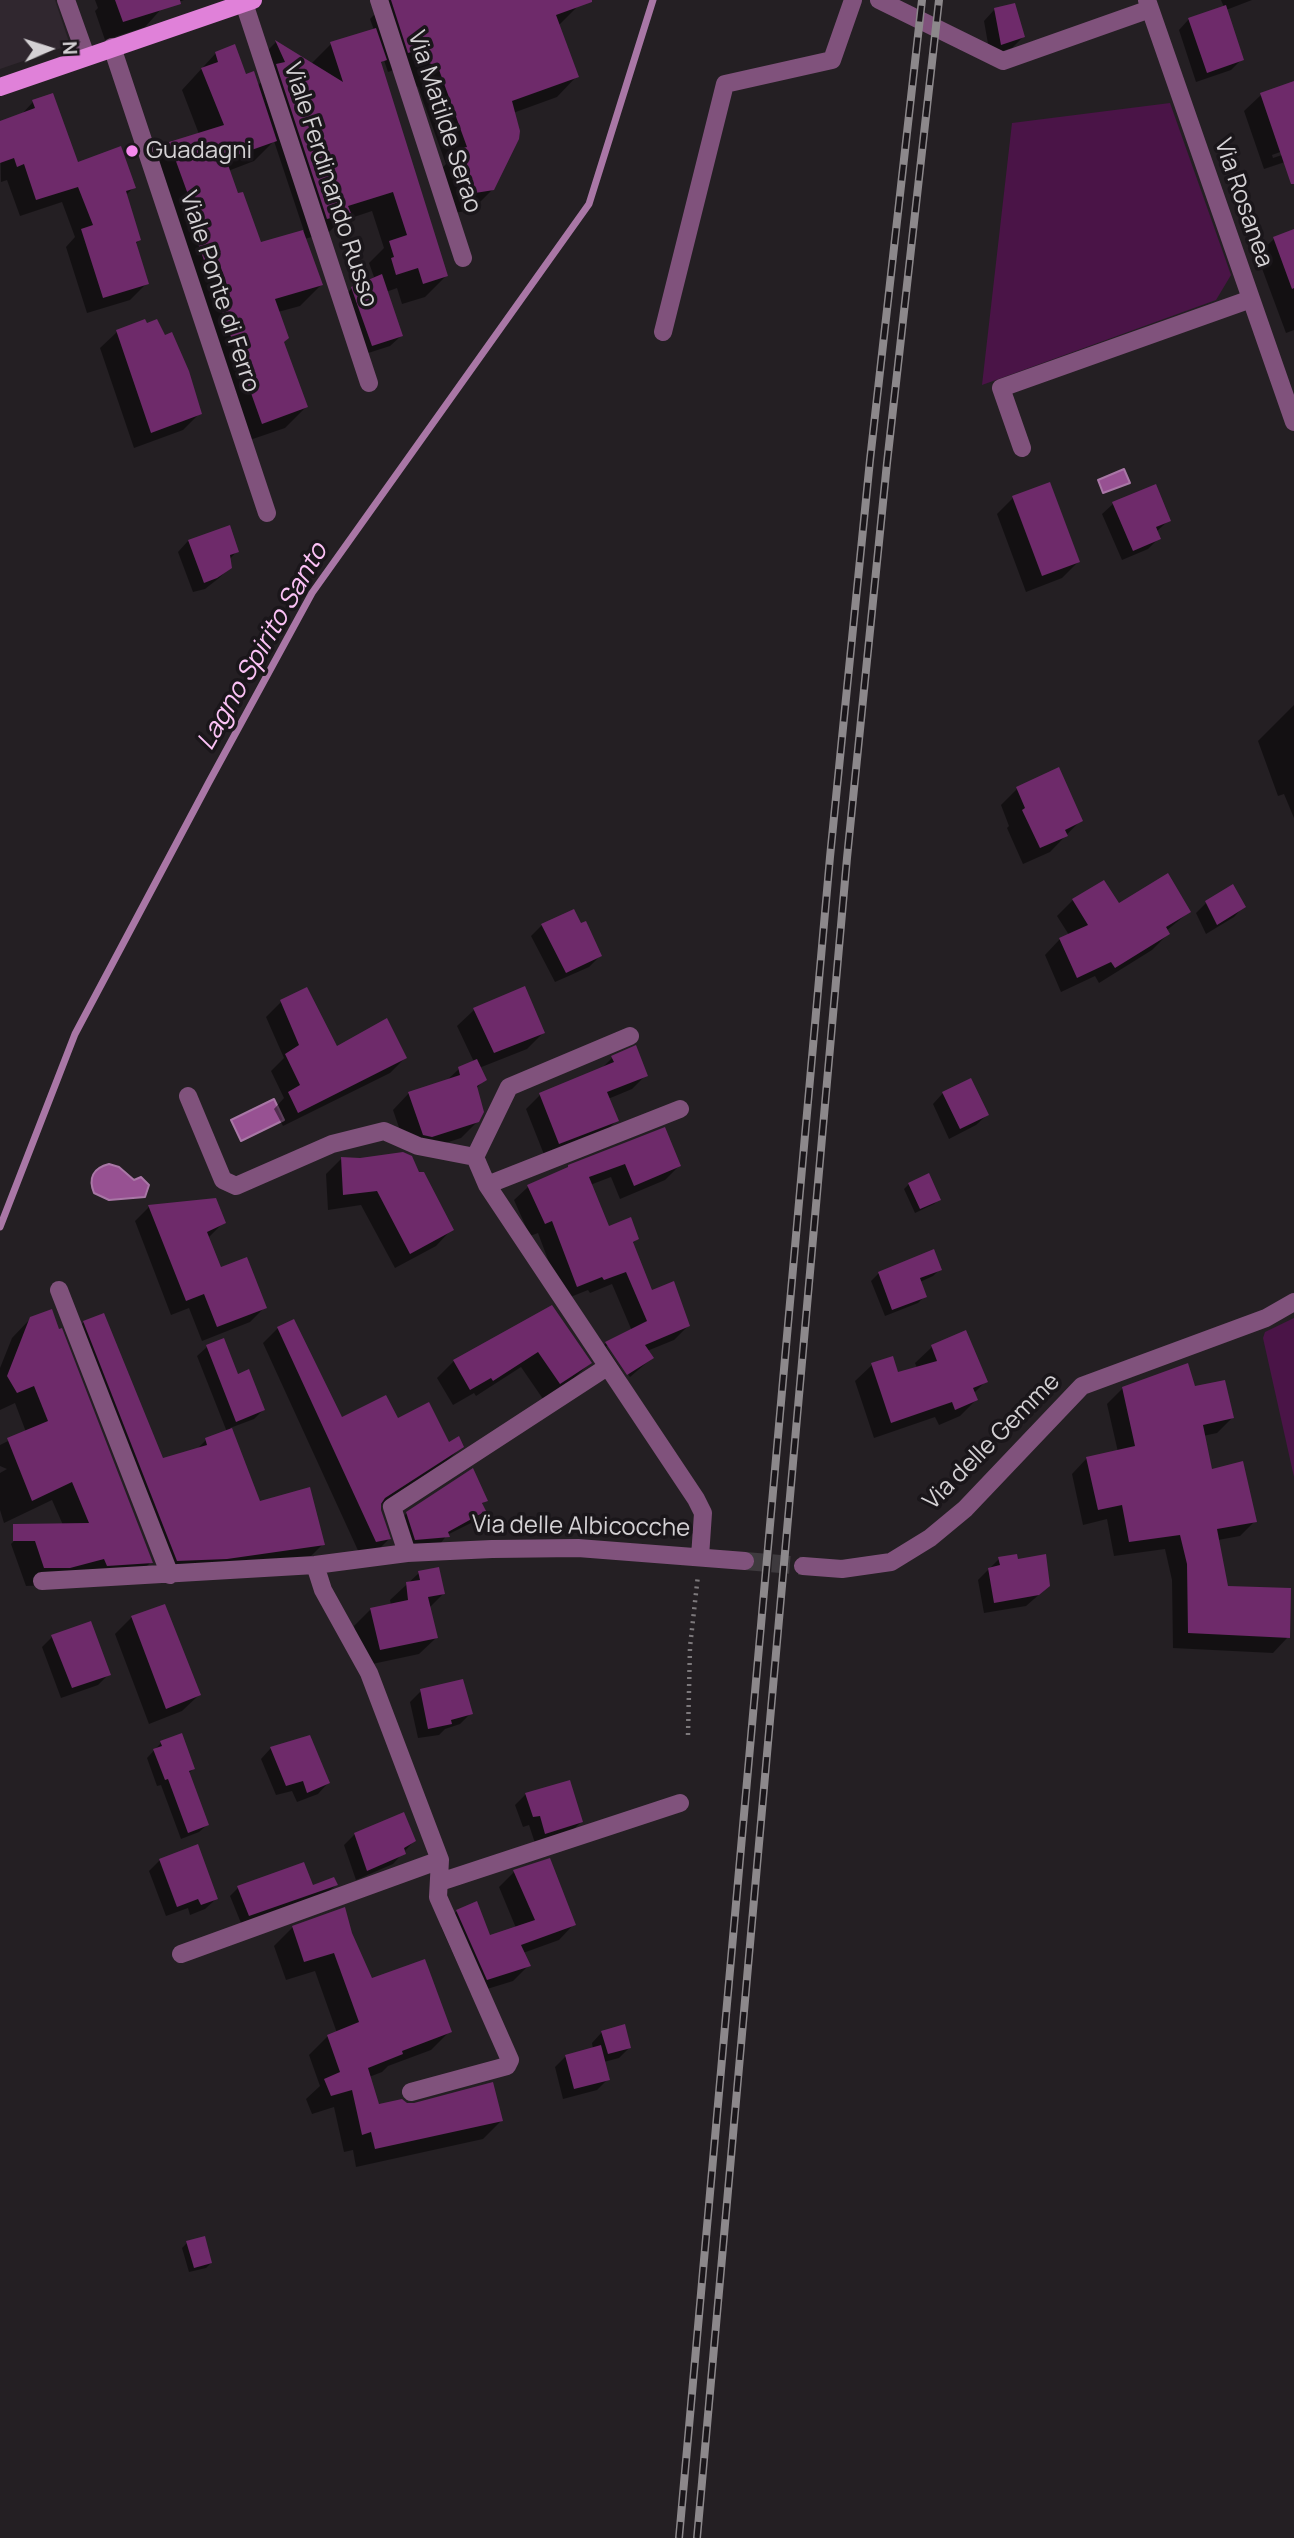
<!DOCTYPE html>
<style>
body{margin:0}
#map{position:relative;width:1294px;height:2538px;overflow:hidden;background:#241f23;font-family:Manrope,sans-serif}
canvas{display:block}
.north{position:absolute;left:14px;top:14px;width:70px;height:70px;-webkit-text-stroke:5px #1a161a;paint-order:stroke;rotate:87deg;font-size:19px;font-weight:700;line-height:28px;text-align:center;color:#d4d1d4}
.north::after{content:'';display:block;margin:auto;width:24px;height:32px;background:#d4d1d4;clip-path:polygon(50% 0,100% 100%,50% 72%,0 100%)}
</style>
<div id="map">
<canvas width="1294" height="2538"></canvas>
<div class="north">N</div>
</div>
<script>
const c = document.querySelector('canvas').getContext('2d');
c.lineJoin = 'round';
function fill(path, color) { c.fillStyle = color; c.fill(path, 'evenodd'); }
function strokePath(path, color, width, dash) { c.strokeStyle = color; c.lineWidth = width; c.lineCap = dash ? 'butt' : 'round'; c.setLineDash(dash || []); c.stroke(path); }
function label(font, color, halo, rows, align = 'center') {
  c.font = font + ' Manrope,sans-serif'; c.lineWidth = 7; c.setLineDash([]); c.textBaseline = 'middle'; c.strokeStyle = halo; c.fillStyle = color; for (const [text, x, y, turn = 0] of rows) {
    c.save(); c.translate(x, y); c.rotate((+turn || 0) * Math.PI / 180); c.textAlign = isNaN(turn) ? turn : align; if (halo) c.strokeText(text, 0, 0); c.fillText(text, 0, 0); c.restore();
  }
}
fill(new Path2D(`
 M0,0H55L70,45L0,69Z`), '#30272f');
fill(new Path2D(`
 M1170,103L1231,275L1216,300L982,385L1012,123Z
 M1294,1318V1477L1263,1338L1265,1332Z`), '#4a1447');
const water = new Path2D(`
 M1124,469L1130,483L1103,493L1098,480Z
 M274,1099L284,1120L241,1141L231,1120Z
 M109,1164L119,1167L134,1180L141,1177L149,1185L145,1197L109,1200L94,1193C88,1178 93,1168 109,1164Z`);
fill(water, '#975192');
strokePath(water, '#a977a6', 2);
fill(new Path2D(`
 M95,0H184L163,7L145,27L105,40L95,11L98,8Z
 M389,0H576L578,6L558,26L577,76L557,97L513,113L493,189L472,210L454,213L439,171L446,164L418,87L402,81L397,69L388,72L384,60L380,64L446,276L425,297L402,304L397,288L386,292L401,336L390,346L362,355L342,299L352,288L374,277L369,263L384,248L372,211L339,222L328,233L304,239L321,285L300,306L278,312L282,342L306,407L285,428L241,443L149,164L170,143L199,134L182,90L216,53L257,86L264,80L256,62L276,42L311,64L331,44L374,30L370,19ZM274,141L304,231L260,245L228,171L254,161Z
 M1221,0H1252L1226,10L1242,59L1231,70L1196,82L1179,30L1189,19L1224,7Z
 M994,10L1023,37L1012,48L990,55L984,21Z
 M1294,83V147L1272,155L1273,158L1294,151V159L1264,169L1244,111L1261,95Z
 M33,102L77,164L134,187L125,196L139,240L135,245L147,283L130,300L87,313L66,247L75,237L62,202L20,216L7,180L1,182L0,123L20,116Z
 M1294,231V330L1286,333L1257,255L1274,239Z
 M117,332L200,413L183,430L134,448L100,348Z
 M1013,498L1078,562L1062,578L1026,592L997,514Z
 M1113,504L1169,520L1156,532L1159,538L1148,549L1122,560L1102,514Z
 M188,541L237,551L229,560L230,567L219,578L205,589L193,592L178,552Z
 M1294,705V818L1284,794L1278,796L1258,741Z
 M1018,788L1081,820L1050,852L1023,864L1007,828L1009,826L1001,805Z
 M1073,900L1118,905L1189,912L1166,931L1168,934L1152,950L1099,983L1095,976L1061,992L1045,955L1060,939L1069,935L1057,916Z
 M1206,903L1244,906L1234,917L1206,934L1196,913Z
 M542,925L600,956L589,967L555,982L531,936Z
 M307,989L336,1049L405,1058L390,1073L283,1126L274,1109L284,1098L271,1071L284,1058L266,1017L281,1002Z
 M474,1010L543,1033L527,1049L479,1068L485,1079L476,1089L478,1121L461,1138L414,1153L407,1151L393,1110L409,1093L446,1081L459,1069L474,1062L457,1026Z
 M612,1058L646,1075L632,1089L608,1099L617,1120L603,1134L545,1157L526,1109L540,1095L601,1069Z
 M943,1093L987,1115L976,1125L949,1139L933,1104Z
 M664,1129L679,1166L665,1180L620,1199L611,1177L590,1185L608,1228L637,1239L632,1244L651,1293L688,1326L674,1340L647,1351L652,1358L630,1377L610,1346H606L627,1379L613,1388L592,1357L606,1343L632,1331L612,1284L590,1293L588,1290L563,1300L538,1233L530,1236L514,1200L528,1187Z
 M341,1159L418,1173L451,1230L436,1246L395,1268L361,1205L328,1210L326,1174Z
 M909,1184L939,1199L934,1204L915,1213L904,1189Z
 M149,1207L224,1222L209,1237L220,1270L265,1307L250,1322L202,1341L189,1308L171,1315L135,1221Z
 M933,1251L940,1269L933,1276L920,1282L925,1296L918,1303L885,1316L871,1281L878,1274Z
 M551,1307L590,1363L573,1379L543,1399L521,1367L476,1396L474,1393L453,1405L437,1378L454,1361Z
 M31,1318L151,1562L132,1581L26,1586L11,1544L30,1525H63L52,1500L4,1523L0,1510V1473L7,1469L0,1466V1445L26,1432L15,1403L0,1410V1368L12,1338Z
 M84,1322L162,1460L196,1450L206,1440L227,1432L197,1356L207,1347L237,1376L263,1410L254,1419L230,1428L259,1503L323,1544L308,1559L162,1576L69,1337Z
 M278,1328L341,1420H398L448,1444L462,1446L447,1461L380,1505L379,1511L389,1539L374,1554L361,1557L263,1343Z
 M932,1347L986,1381L974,1393L976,1400L960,1416L939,1425L935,1417L874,1438L855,1381L872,1365L897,1374L917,1368L915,1363Z
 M1123,1388H1194L1232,1418L1217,1433L1203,1436L1210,1471L1255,1521L1240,1536L1218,1540L1227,1587L1288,1637L1273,1653L1173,1648L1172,1580L1165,1549L1114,1556L1107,1519L1083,1525L1072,1474L1087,1458L1118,1452L1107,1404Z
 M486,1500L481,1505L484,1511L473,1522L447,1535L437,1548L404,1550L396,1524L407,1513Z
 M999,1559L1017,1561L1049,1586L1026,1606L984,1613L978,1580Z
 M419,1573L443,1594L429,1608L436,1638L419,1654L363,1666L354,1626L371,1609L391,1605L390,1600Z
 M132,1617L199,1695L182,1711L149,1724L115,1634Z
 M52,1637L109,1674L98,1685L61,1698L42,1647Z
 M421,1691L471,1713L460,1724L445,1729L439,1735L418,1738L410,1702Z
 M161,1743L193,1769L188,1774L207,1825L199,1832L181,1839L161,1785L157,1786L147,1758Z
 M271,1748L328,1783L318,1794L297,1802L292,1791L276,1795L261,1759Z
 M526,1794L581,1822L570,1833L535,1843L529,1825L523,1827L515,1805Z
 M355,1834L414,1841L393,1864L356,1880L344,1845Z
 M160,1860L216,1899L205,1909L190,1915L188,1908L166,1916L149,1871Z
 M514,1872L574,1924L559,1940L523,1953L529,1965L513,1981L471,1994L441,1927L457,1911L489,1938L516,1928L499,1887Z
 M336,1885L327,1893L241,1923L230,1896L238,1888Z
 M293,1927L350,1934L371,1981L450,2031L431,2050L388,2066L382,2072L369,2077L378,2106L407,2104L501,2121L483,2139L356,2167L353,2150L344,2152L334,2107L312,2114L306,2099L320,2086L309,2055L328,2036L337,2033L315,1971L286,1980L274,1946Z
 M602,2032L629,2048L619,2058L604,2062L608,2079L597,2090L563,2099L555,2067L566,2056L593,2049L592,2043Z
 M187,2243L211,2263L206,2268L189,2272L182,2248Z`), '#0007');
strokePath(new Path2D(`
 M0,1227L75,1034L209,782L312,593L589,204L653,0`), '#a977a6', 7);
fill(new Path2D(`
 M115,0H180L181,4L123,22Z
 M391,0H592V2L556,15L579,77L512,101L520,131L519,139L494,190L475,193L458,149L467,147L438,67L422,60L418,50L408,53Z
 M1015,3L1025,37L1001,45L994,8Z
 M1226,5L1244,60L1207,73L1188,18Z
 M376,28L387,60L381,62L448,276L423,284L418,268L396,275L391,258L394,257L389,241L407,235L393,192L348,206L351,213L327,219L276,64L285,62L275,40L343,82L330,42Z
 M235,44L246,74L254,71L277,141L226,159L238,193L243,192L261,242L303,230L323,285L275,299L289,338L284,342L308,407L262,424L215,292L228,288L219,262L206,266L191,224L198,222L169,142L224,125L201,68L218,62L215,52Z
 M1294,81V184H1291L1260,93Z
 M53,93L78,162L121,146L136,188L126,191L141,240L136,242L149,284L103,298L81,229L93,225L78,187L36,200L24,164L17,167L14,158L0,163V121L35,108L32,100Z
 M1294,229V288L1292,289L1273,237Z
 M382,274L403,336L372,346L351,287Z
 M145,319L147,323L157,319L165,335L172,332L189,371L202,414L151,433L116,330Z
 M1050,482L1080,562L1042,576L1012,496Z
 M1156,484L1171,521L1156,527L1161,539L1133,551L1112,502Z
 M230,525L239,552L230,555L232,568L217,578L204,583L188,540Z
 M1059,767L1083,821L1065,830L1068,836L1040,848L1022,810L1025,808L1016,787Z
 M1168,873L1191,912L1166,927L1170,934L1115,968L1111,962L1077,978L1059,938L1088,925L1072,899L1104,880L1119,903Z
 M1233,884L1246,907L1217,925L1205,901Z
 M574,909L581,923L586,921L602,956L566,973L541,924Z
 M525,986L545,1033L494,1053L473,1008Z
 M307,987L337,1046L387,1018L407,1058L298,1113L288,1092L300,1085L285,1054L299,1045L280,1000Z
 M636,1045L648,1076L607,1092L619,1121L559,1144L539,1093L614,1062L611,1056Z
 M477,1059L487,1080L477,1086L484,1112L479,1122L432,1137L423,1135L408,1092L460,1075L458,1067Z
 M971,1078L989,1115L960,1129L942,1092Z
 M665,1127L681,1166L634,1186L625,1164L589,1177L609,1226L631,1217L639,1239L633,1242L652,1290L674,1281L690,1326L645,1345L654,1358L627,1375L605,1342L647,1321L626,1272L604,1280L602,1277L577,1287L552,1221L545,1224L527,1185L568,1167V1165Z
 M403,1152L412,1156L419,1172H424L454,1230L410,1254L377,1191L343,1195L341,1157L360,1158Z
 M929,1173L941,1200L920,1209L908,1183Z
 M216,1198L226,1223L207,1232L221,1267L247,1257L267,1308L217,1327L204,1294L186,1301L148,1205Z
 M934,1249L942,1270L920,1278L927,1297L892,1310L878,1272Z
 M552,1305L592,1363L560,1384L538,1352L493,1381L491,1378L470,1390L453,1360Z
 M52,1309L59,1329L62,1328L153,1563L107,1566L104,1559L70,1568H44L35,1541H13V1524L89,1523L72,1482L32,1501L7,1438L48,1421L34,1386L17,1393L7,1376L30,1317Z
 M104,1313L163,1458L207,1445L205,1438L232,1428L260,1501L310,1487L325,1545L227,1559L177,1561L83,1321Z
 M294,1319L342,1417L386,1395L398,1418L429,1402L449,1442L459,1436L464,1447L385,1498L381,1504V1510L391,1539L376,1542L277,1327Z
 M966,1330L988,1382L973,1388L978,1400L955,1410L952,1402L891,1423L871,1363L893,1356L898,1372L937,1361L931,1345Z
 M224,1338L238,1374L249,1369L265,1410L236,1422L206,1345Z
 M1188,1363L1195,1386L1225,1380L1234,1418L1203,1425L1212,1469L1243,1461L1257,1522L1217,1529L1228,1586L1291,1588L1290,1638L1188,1633L1187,1564L1180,1535L1129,1542L1122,1505L1098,1510L1086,1457L1135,1446L1122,1387Z
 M473,1468L488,1501L482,1503L486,1511L448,1532L450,1537L415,1540L406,1512Z
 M1017,1554L1018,1559L1046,1554L1050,1586L1039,1595L994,1603L988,1568L1000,1565L998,1557Z
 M439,1567L445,1594L428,1597L438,1638L380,1650L370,1608L408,1600L406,1582L420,1580L418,1571Z
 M165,1604L201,1695L166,1709L131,1616Z
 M91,1621L111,1675L72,1688L51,1635Z
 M463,1679L473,1714L451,1720L452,1724L428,1729L420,1689Z
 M182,1733L195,1769L189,1771L209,1825L188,1833L168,1779L165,1780L153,1749L162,1746L160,1741Z
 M310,1735L330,1783L307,1793L303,1781L286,1786L270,1747Z
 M570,1780L583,1822L545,1834L540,1816L533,1817L525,1793Z
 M404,1812L416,1841L404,1848L406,1854L367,1871L354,1833Z
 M198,1844L218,1899L201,1905L198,1899L177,1907L159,1859Z
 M550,1858L576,1925L521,1945L531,1966L487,1980L456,1910L477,1901L490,1935L535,1920L513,1870Z
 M304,1862L313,1885L334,1877L338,1885L249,1916L237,1886Z
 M345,1907L352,1933L372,1978L425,1959L452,2032L402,2051L403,2054L368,2068L379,2104L402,2099L407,2103H414L493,2082L503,2121L375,2149L371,2132L362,2135L352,2090L331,2096L324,2079L340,2072L327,2035L359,2022L334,1953L304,1962L292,1926Z
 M625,2024L631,2048L608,2054L601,2031Z
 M601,2045L610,2080L574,2089L565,2055Z
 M205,2236L212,2263L194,2268L186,2241Z`), '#6e2a6a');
strokePath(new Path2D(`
 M745,1561L803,1566`), '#3e3a3e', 18, [18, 9]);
strokePath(new Path2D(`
 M688,1735L690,1647L698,1575`), '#7d797c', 4.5, [2, 5]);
strokePath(new Path2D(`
 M66,0L86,56
 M379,0L463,258
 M879,0L1003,61L1150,9
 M1147,0L1294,422
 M244,3L369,383
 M112,47L267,513
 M663,332L725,84L832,60L853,0
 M1022,448L1001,388L1251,299
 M630,1036L509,1087L475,1157L487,1185L696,1499L703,1513L700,1557
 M188,1096L223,1180L236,1186L332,1144L384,1131L418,1146L475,1157
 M487,1185L680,1109
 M59,1290L170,1575
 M407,1553L392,1507L607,1367
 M315,1565L323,1590L369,1673L440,1860L438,1897L510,2060L507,2066L411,2092
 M803,1566L842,1569L891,1562L930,1538L965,1509L1082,1386L1266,1318L1294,1302
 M42,1581L315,1565L407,1553L492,1549L578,1548L745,1561
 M440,1882L680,1803
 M181,1954L440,1860`), '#80527c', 18);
strokePath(new Path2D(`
 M0,87L253,0`), '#e081d9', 18);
const rail = new Path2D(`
 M679,2538L830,857L870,460L922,0
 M697,2538L847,858L887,463L939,0`);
strokePath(rail, '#8c888b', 8);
strokePath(rail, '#1a161a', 5, [16]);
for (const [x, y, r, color] of [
 [132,151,7,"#f689ee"]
]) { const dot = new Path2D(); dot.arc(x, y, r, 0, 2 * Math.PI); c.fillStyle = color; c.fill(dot); strokePath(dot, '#1a161a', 2.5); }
label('24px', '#d4d1d4', '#1a161a', [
 ["Via Matilde Serao",444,122,72],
 ["Viale Ferdinando Russo",330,185,72],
 ["Via Rosanea",1243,203,71],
 ["Viale Ponte di Ferro",219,292,72],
 ["Via delle Gemme",992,1442,-45],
 ["Via delle Albicocche",581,1527,1]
]);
label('24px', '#d4d1d4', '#1a161a', [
 ["Guadagni",146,151]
], 'left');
label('italic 26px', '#fcc2f6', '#1a161a', [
 ["Lagno Spirito Santo",263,647,-60]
]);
</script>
